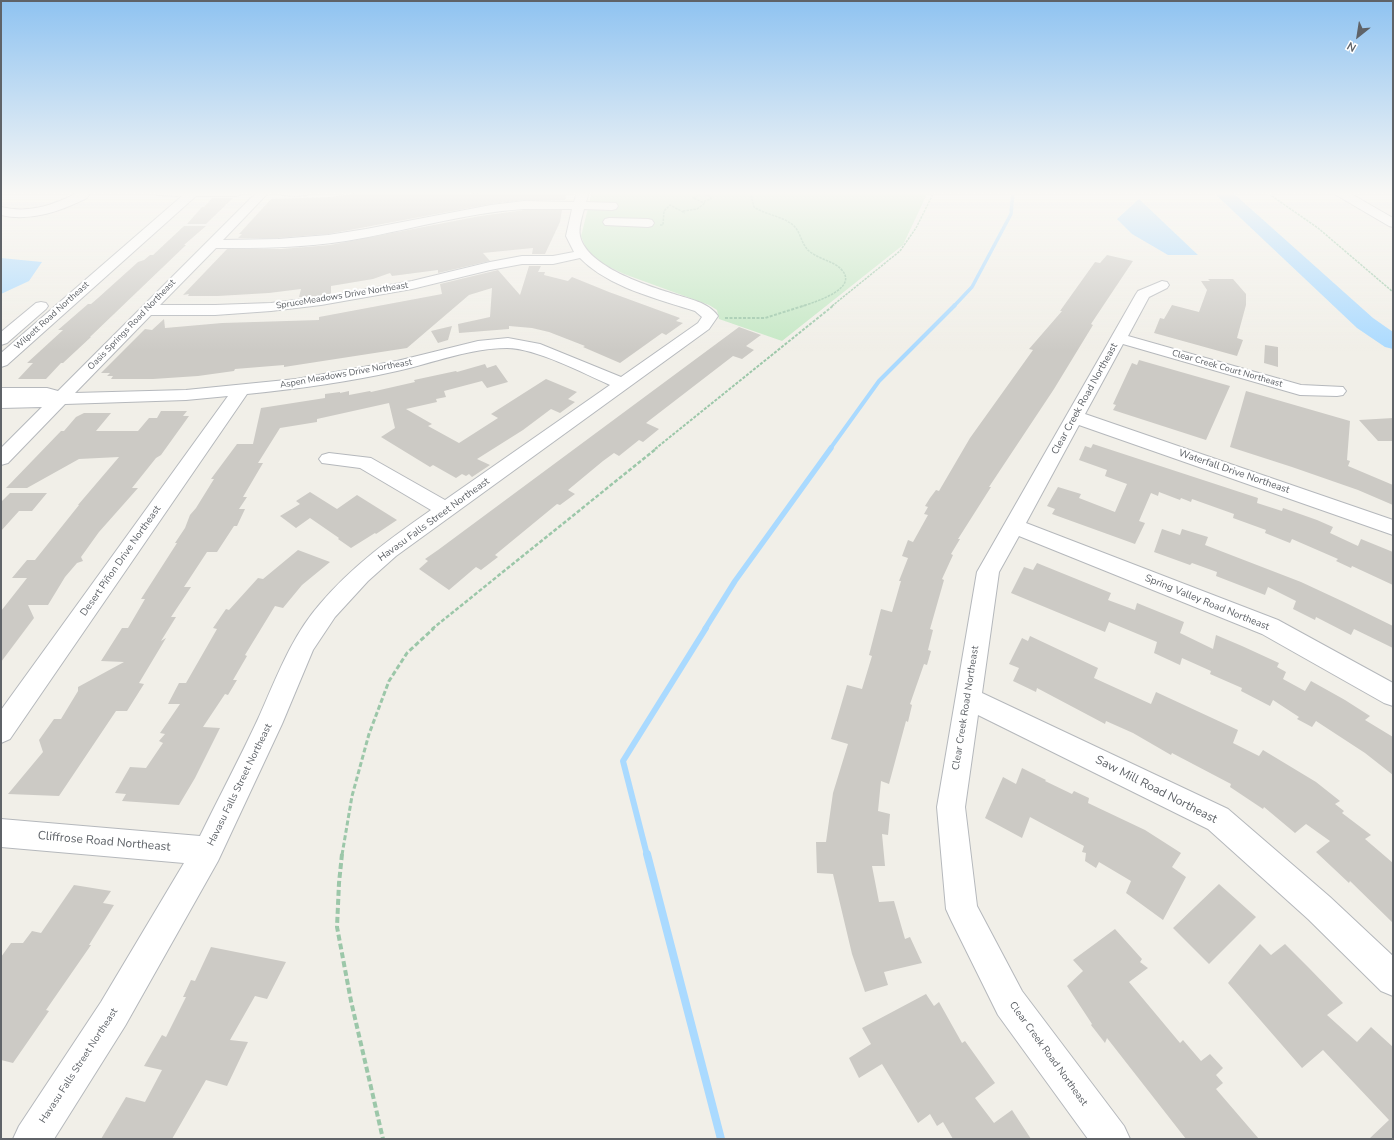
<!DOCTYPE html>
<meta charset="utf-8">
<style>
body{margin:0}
#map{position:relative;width:1394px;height:1140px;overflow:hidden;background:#f1efe8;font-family:"Nunito Sans",sans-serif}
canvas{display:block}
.frame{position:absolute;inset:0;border:2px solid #5f6368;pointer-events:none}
.north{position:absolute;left:1338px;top:16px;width:40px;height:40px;-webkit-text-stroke:3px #fff;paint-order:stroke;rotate:210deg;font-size:11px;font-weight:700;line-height:16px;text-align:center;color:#5f6368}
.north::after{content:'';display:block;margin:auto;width:14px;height:18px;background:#5f6368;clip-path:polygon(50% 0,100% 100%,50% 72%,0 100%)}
</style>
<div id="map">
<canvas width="1394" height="1140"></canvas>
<div class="frame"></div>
<div class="north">N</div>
</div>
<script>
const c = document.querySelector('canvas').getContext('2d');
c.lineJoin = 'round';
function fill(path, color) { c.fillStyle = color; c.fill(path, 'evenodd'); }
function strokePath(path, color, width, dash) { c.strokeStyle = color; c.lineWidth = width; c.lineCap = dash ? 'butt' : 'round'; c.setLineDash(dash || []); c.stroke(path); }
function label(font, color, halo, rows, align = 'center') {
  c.font = font + ' "Nunito Sans",sans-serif'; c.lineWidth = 4; c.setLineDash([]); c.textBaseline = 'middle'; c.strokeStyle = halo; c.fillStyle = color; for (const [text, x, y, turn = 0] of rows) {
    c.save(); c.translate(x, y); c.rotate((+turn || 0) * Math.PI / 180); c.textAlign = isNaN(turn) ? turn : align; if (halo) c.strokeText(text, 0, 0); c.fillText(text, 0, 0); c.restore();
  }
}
fill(new Path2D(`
 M592,192H928L903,245L782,341L719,319L717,310L709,305L624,274L605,265L592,256L585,246L581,236Z`), '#c5e8c5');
fill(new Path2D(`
 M1139,199L1198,255H1168L1132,234L1117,219Z
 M1,258L42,262L29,281L1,294Z`), '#aadaff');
strokePath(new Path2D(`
 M954,306L972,287L1011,214L1013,192`), '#aadaff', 3.5);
strokePath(new Path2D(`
 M830,449L879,381L955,305`), '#aadaff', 4);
strokePath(new Path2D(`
 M705,629L735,581L831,448`), '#aadaff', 5.5);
strokePath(new Path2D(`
 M647,855L623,761L706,628`), '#aadaff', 6);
strokePath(new Path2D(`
 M647,854L721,1139`), '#aadaff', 8);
fill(new Path2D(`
 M1213,192H1232L1373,318L1393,332V349L1385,347L1357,328Z`), '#aadaff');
fill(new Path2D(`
 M364,192H468L469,194L496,192H567L565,200H524L491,204L328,234L278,238H238L242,234H239L271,199L330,197Z
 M212,198H233L206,224H187L202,207H204Z
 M524,210H562L560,222L545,254H532L533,248L483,253L490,261L438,273V270L392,276L390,273L373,279L331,286V294L312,297H299L301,289L269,293L218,296H188L189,294L183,295L227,249H281L330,245L480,216Z
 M184,226H206L184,245H186L90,337H91L63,363H61L46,379H18L33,363H27L63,330H58L88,304H91L98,298L138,262L144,260L150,255H153Z
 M1107,255L1133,261L1091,324L1093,325L1054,389L989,487H991L958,539H960L951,554L953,555L942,579L944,580L930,629L933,630L928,650L931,651L927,665L924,664L910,704L912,705L908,722L906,721L889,784L881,781L878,811L890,814L888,835L882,834L885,866H872L879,902L894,901L905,939L910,937L922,963L884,972L888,985L865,992L852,954L833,874L817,873L816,842H826L833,793L848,744L831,739L847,685L862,689L872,656L869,655L881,609L892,612L901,581H899L908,558L902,556L908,540L913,542L928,515L924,514L928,507L925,506L930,498L936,490L939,491L970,438L1033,350L1029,349L1062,311H1060L1095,262L1100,263Z
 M529,266H541L538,272H545L544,275L568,281L572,277L577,279L609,292L680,318L676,321L683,323L666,335L662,333L620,363L583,347L585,346L549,332L532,328L509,326V329L459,333L458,324L490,317L492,288L469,295L407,348L284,367V365L235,369L234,371L198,376L153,379H111L113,376H107L110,373H101L145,329L152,330L164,319L165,328L222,323L319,320V317L442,294L440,284L498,270L520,295Z
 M1208,279H1233L1246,294V305L1237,338L1243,340L1237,356L1154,333L1160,318L1164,319L1172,305L1199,312L1207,290L1201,281H1210Z
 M452,326L448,340L438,343L431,331Z
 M739,327L761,335L746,346L754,350L742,359L733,356L646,423L659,429L643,442L639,440L619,456L614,453L603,461L568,490L575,494L560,505L557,504L495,555L498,557L481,570L476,567L449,590L419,569L428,561L425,559L438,550Z
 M1265,345L1278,347V367L1264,363Z
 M1139,360L1230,386L1206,440L1113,410L1116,405L1113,404L1132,363L1137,365Z
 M485,364L487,368L496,365L508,382L487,388L482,381L444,391L446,397L436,399L437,402L406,409L432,424L428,426L459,443L498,418L491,414L546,379L577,392L568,399L575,402L560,413L551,409L523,430L477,459L490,465L472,477L469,474L466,476L462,474L456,478L433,465L430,467L381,437L395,428L389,403L317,419V422L280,428L258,463H263L243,497H247L239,509H245L237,526H234L217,552H207L184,587H191L171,617H176L161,641L166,638L139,683L144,684L127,711H116L59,796L8,794L43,752L39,740L54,719H61L78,691V687L124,662L101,661L122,628H128L145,599H141L177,543H175L185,528L190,515L196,508L214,479H211L237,444H253L261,408L325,398V394L340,392V393L349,391V395L370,391L371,392L415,382L414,380L456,371L457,372Z
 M1246,391L1350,421L1347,460L1350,461L1348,466L1393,485V505L1358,490L1292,467L1230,447Z
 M161,411H187L183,416H189L161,455L156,458L132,488H138L99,532L81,557L83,561L77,563L65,577L48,605H28L34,618L1,662V611L27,578H12L27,560H35L79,505H78L119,457L79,459L27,488H6L61,431H64L76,417L84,413H111L96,431H138L149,418H157Z
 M1393,418V441H1378L1359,420Z
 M1093,444L1258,498L1257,503L1282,511L1283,508L1317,520L1333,527L1330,533L1358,546L1361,539L1393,552V585L1352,566L1351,568L1336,561L1338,559L1292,539L1290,543L1265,533L1266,530L1233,518L1234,514L1192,499L1191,502L1181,498L1180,500L1159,492L1158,496L1151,493L1139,521L1145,523L1135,544L1052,514L1055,509L1047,506L1058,487L1081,494L1079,498L1115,512L1127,484L1105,476L1107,470L1079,460L1085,446L1091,448Z
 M310,492L337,509L357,495L397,520L376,534L375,533L351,548L338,539L339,538L310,518L296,528L280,516L300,504L296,501Z
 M10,493H47L32,511H19L1,531V502Z
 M1162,529L1180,535L1182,529L1208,537L1205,545L1301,582L1344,602L1393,626V648L1354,629L1351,635L1316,617L1315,620L1293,609L1296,601L1268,587L1265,595L1216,576L1217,572L1192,563L1190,565L1154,552Z
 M298,550L330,562L302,585L283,608L275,606L245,655L247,656L233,680H237L228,695L225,694L203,727L220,728L195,778L179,805L122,801L126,794L115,793L130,767L146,768L163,743L159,741L165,734L160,733L180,704H168L179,683H186L217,629L213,628L226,609L229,610L258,578L263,579Z
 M1037,563L1111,593L1108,600L1135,610L1137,603L1184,622L1180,633L1213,649L1216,635L1242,646L1279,663L1277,667L1286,672L1283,679L1305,691L1311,681L1345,700L1370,716L1365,720L1393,737V775L1365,753L1316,721L1312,727L1297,719L1299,717L1273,700L1270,706L1241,691L1242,688L1210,674L1211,671L1182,658L1180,665L1154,653L1157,642L1109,622L1105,632L1011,593L1024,567L1033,570Z
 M1030,636L1098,668L1094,678L1151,704L1156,692L1238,730L1233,743L1259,756L1263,750L1316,782L1340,801L1335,804L1344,811L1342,813L1371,835L1365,839L1393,863V923L1350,881L1349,883L1316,852L1330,841L1306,824L1295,833L1264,807L1263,809L1230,787L1231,784L1172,753L1171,755L1133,733L1106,721L1105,724L1037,688L1036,692L1013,681L1019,668L1009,664L1022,638L1028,641Z
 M1022,768L1046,780L1045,781L1072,794L1074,791L1089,798L1088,803L1145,830L1181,853L1172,867L1186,877L1163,920L1126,893L1131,881L1099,862L1096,868L1085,861L1086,853L1082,852L1084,846L1030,817L1022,838L985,818L1003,777L1016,784Z
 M1219,884L1256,917L1209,964L1173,928Z
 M74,885L111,891L103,903L114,905L89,945H91L46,1010L49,1011L13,1063L1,1060V957L11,943H23L32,931L41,933Z
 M1115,929L1142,959L1140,962L1148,968L1129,982L1180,1043L1183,1040L1201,1061L1210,1054L1223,1068L1216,1075L1223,1083L1216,1089L1259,1139H1186L1107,1038L1105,1043L1091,1025L1092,1024L1067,986L1083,971L1073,960Z
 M1260,944L1271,955L1285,944L1309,968L1343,1003L1327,1015L1357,1042L1371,1027L1393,1047V1139H1369L1389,1120L1323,1050L1302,1068L1228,983Z
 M211,947L286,962L267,999L255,996L230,1040L248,1042L227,1086L206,1080L172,1139H101L126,1097L145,1102L162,1070L144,1066L162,1035L166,1037L186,997H183L191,980L195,981Z
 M926,994L934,1006L939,1002L962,1043L965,1041L995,1083L975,1098L994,1123L1012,1110L1031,1139H953L943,1122L937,1126L930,1114L918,1123L882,1064L859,1078L849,1058L871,1044L862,1028Z`), '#cccac5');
const minor = new Path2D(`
 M79,192H87L89,195L87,198C61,211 31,222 1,215V207C29,214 54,205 79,192Z
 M155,192H242L240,195L236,196H196L7,365L1,367V353L182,196L157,195Z
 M257,192H269L223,240L278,239L328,235L366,229L491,205L524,201L574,202L577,192H589L586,202L616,203L618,206L616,209L612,210L584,209C582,217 578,228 580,236C587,267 648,286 674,294C689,299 708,302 718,316L709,329L396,556L368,581L335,617L313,650L282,724L218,861L125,1026L54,1139H13L19,1126L101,1002L184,863L1,847V819L200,836C219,797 240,758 258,719C276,679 291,637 320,604C352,566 391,538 431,510L360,468L322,463L319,459L322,455L329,453L371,458L445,500L610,385C583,373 535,348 507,348C470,348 433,363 397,371C348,382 297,389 247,394L10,739L1,743V710L228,396L186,400L65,404L8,463L1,465V448L42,407L1,408V388H47L58,391ZM524,209H572L566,236L574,252L553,256H522L490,262L412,281L321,297L271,303L215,305H160L216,248C259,248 303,248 346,241C406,231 464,213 524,209ZM580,258C608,287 658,299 695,311L702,317L698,323L621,377L540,344L508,338L478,341L397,361L296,379L186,390L75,393L151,315H215L271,311L321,305L412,289L490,270L522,264H553Z
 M280,192H309L307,195C299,196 290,196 282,195Z
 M1334,192H1348L1393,218V227L1389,226L1336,195Z
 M609,218L648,219L652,220L654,223L652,226L648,227L605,225L603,222L605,219Z
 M1162,281L1167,282L1169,285L1167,288L1149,297L1128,336L1301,385L1343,387L1346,391L1343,395L1337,396L1300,395L1123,344L1085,414L1393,520V535L1079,425L1026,523L1278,620L1393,683V706L1384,703L1262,634L1019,536L999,572L982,693L1228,809L1330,897L1393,956V996L1381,991L1308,919L1208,829L978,715L965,807L977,906L1022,991L1124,1126L1130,1139H1088L998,1015L951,920L946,909L937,807L977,572L1136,294L1138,291Z
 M41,302L46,303L48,306L46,309L7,343L1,345V332L36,303Z`);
strokePath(minor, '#b5b8bc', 2);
strokePath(new Path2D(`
 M690,192L697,194
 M750,192L754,207C766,215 782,216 793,225C801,232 801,244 809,251C816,257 827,260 836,265C866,286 818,301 803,306
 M1266,192L1318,228L1393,292
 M701,194L710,196L711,199L702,202L693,198Z
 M706,194L711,192
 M683,211L697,209L705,203L704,202
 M660,225H663L664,211L670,205L685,213
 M832,306L900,251L916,228L934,192`), '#9cc7a9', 1.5, [2.5, 1]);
strokePath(new Path2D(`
 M725,318H765L806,305
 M655,449L834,305`), '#9cc7a9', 2, [3, 1.5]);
strokePath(new Path2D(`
 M432,629L657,448`), '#9cc7a9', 2.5, [4, 2]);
strokePath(new Path2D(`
 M342,855L352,796L369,734L389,681L407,653L434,628`), '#9cc7a9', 3, [5, 2.5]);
strokePath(new Path2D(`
 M342,854L339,883L337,927L351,1001L383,1139`), '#9cc7a9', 4, [6, 3]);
fill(minor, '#fff');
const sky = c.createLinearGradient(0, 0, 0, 351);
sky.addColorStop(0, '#8fc3f1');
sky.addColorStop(0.55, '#f9f8f5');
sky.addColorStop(1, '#f9f8f500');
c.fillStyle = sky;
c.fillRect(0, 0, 1394, 351);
label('9px', '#5f6368', '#fff', [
 ["SpruceMeadows Drive Northeast",342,296,-9],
 ["Wilpett Road Northeast",52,316,-42],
 ["Oasis Springs Road Northeast",132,325,-46],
 ["Clear Creek Court Northeast",1227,369,16],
 ["Aspen Meadows Drive Northeast",346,374,-10]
]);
label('10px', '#5f6368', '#fff', [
 ["Clear Creek Road Northeast",1085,399,-61],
 ["Waterfall Drive Northeast",1234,472,19],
 ["Havasu Falls Street Northeast",434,520,-36],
 ["Desert Piñon Drive Northeast",121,561,-55],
 ["Spring Valley Road Northeast",1207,603,22],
 ["Clear Creek Road Northeast",966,708,-81],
 ["Havasu Falls Street Northeast",240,785,-64],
 ["Clear Creek Road Northeast",1048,1054,54],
 ["Havasu Falls Street Northeast",79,1066,-57]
]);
label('12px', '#5f6368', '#fff', [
 ["Saw Mill Road Northeast",1156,790,27],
 ["Cliffrose Road Northeast",104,842,5]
]);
</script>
